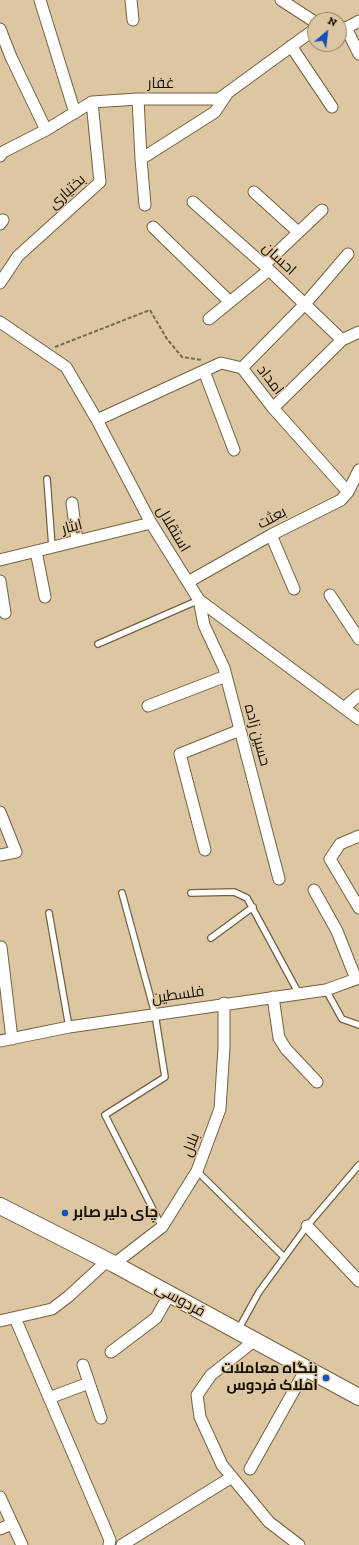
<!DOCTYPE html>
<meta charset="utf-8">
<style>
body{margin:0}
#map{position:relative;width:359px;height:1545px;overflow:hidden;background:#dcc7a2;font-family:"Zilla Slab",serif}
canvas{display:block}
.north{position:absolute;left:307px;top:12px;width:40px;height:40px;box-sizing:border-box;background:#dcc7a2;border:1px solid #8d7d62;border-radius:50%;rotate:28deg;font-size:11px;font-weight:700;line-height:16px;text-align:center;color:#160f03}
.north::after{content:'';display:block;margin:auto;width:14px;height:18px;background:#164eba;clip-path:polygon(50% 0,100% 100%,50% 72%,0 100%)}
</style>
<div id="map">
<canvas width="359" height="1545"></canvas>
<div class="north">N</div>
</div>
<script>
const c = document.querySelector('canvas').getContext('2d');
c.lineJoin = 'round';
function strokePath(path, color, width, dash) { c.strokeStyle = color; c.lineWidth = width; c.lineCap = dash ? 'butt' : 'round'; c.setLineDash(dash || []); c.stroke(path); }
function label(font, color, halo, rows, align = 'center') {
  c.font = font + ' "Zilla Slab",Cairo,serif'; c.lineWidth = 3; c.setLineDash([]); c.textBaseline = 'middle'; c.strokeStyle = halo; c.fillStyle = color; for (const [text, x, y, turn = 0] of rows) {
    c.save(); c.translate(x, y); c.rotate((+turn || 0) * Math.PI / 180); c.textAlign = isNaN(turn) ? turn : align; if (halo) c.strokeText(text, 0, 0); c.fillText(text, 0, 0); c.restore();
  }
}
const lane = new Path2D(`
 M47,479L52,547
 M98,644L199,600
 M122,893L155,1014L165,1077L105,1115L162,1227
 M191,893L234,892L247,898L299,994
 M49,913L69,1027
 M211,938L253,907
 M326,990L342,1019L359,1025
 M197,1171L284,1257
 M238,1330L259,1292L307,1226L359,1165`);
const street = new Path2D(`
 M40,0L75,113
 M131,0L133,20
 M281,0L315,22
 M339,27L346,28L359,21
 M346,28L359,54
 M0,29L11,57L46,130
 M291,46L332,107
 M138,99L141,159L145,205
 M0,156L3,152L46,130L92,102L138,99H219L315,29
 M141,159L215,112L227,94
 M254,192L298,232
 M193,202L264,265L342,340
 M0,224L3,220
 M153,227L230,302
 M264,265L322,210
 M0,283L18,256L100,182L92,102
 M209,319L269,270
 M0,322L66,367L97,420L151,523L199,600L359,719
 M242,368L305,304L348,254
 M204,371L234,450
 M273,408L342,340L359,332
 M97,420L221,363L242,368L273,408L348,492
 M72,503L77,541
 M271,535L294,589
 M36,551L45,597
 M0,560L151,523
 M0,581L5,613
 M188,582L271,535L341,500L348,492L359,470
 M330,595L359,639
 M199,600L204,625L224,668L279,879
 M148,706L226,676
 M344,708L359,695
 M0,812L16,852L0,855
 M359,836L340,844L330,859L359,908
 M205,850L180,754L240,730
 M314,890L337,931L356,979
 M1,947L12,1039
 M273,997L279,1038L286,1049L317,1082
 M0,1041L69,1027L326,990L359,978
 M307,1226L359,1281
 M114,1264L162,1227L197,1171L220,1109L224,1047V1003
 M15,1318L110,1540L109,1545
 M0,1321L52,1309L69,1296L107,1261
 M254,1341L211,1375L197,1395L200,1417L222,1465L269,1522L299,1545
 M111,1352L156,1318L169,1295
 M83,1365L101,1418
 M49,1398L89,1383
 M250,1469L306,1369
 M0,1497L22,1545
 M0,1529L12,1524
 M122,1545L232,1477`);
const secondary = new Path2D(`
 M0,1206L114,1264L359,1397`);
strokePath(lane, '#746240', 8);
strokePath(street, '#746240', 13);
strokePath(secondary, '#746240', 18);
strokePath(new Path2D(`
 M55,347L150,310L167,339L182,357L202,360`), '#776951', 2, [4, 2]);
strokePath(lane, '#fff', 5.5);
strokePath(street, '#fff', 11);
strokePath(secondary, '#fff', 16);
for (const [x, y, r, color] of [
 [65,1213,4,"#164eba"],
 [326,1378,4,"#164eba"]
]) { const dot = new Path2D(); dot.arc(x, y, r, 0, 2 * Math.PI); c.fillStyle = color; c.fill(dot); strokePath(dot, '#dcc7a2', 1.5); }
label('15px', '#160f03', '#dcc7a2', [
 ["غفار",161,84],
 ["بختیاری",67,192,-42],
 ["احسان",279,259,43],
 ["امداد",270,380,52],
 ["بعثت",272,518,-28],
 ["ایثار",72,527,-14],
 ["استقلال",173,529,59],
 ["حسین زاده",257,735,75],
 ["فلسطین",178,995,-8],
 ["بلال",191,1145,-69],
 ["فردوسی",180,1300,29]
]);
label('bold 15px', '#160f03', '#dcc7a2', [
 ["چای دلیر صابر",73,1213],
 ["بنگاه معاملات",318,1369,"right"],
 ["املاک فردوس",318,1386,"right"]
], 'left');
</script>
